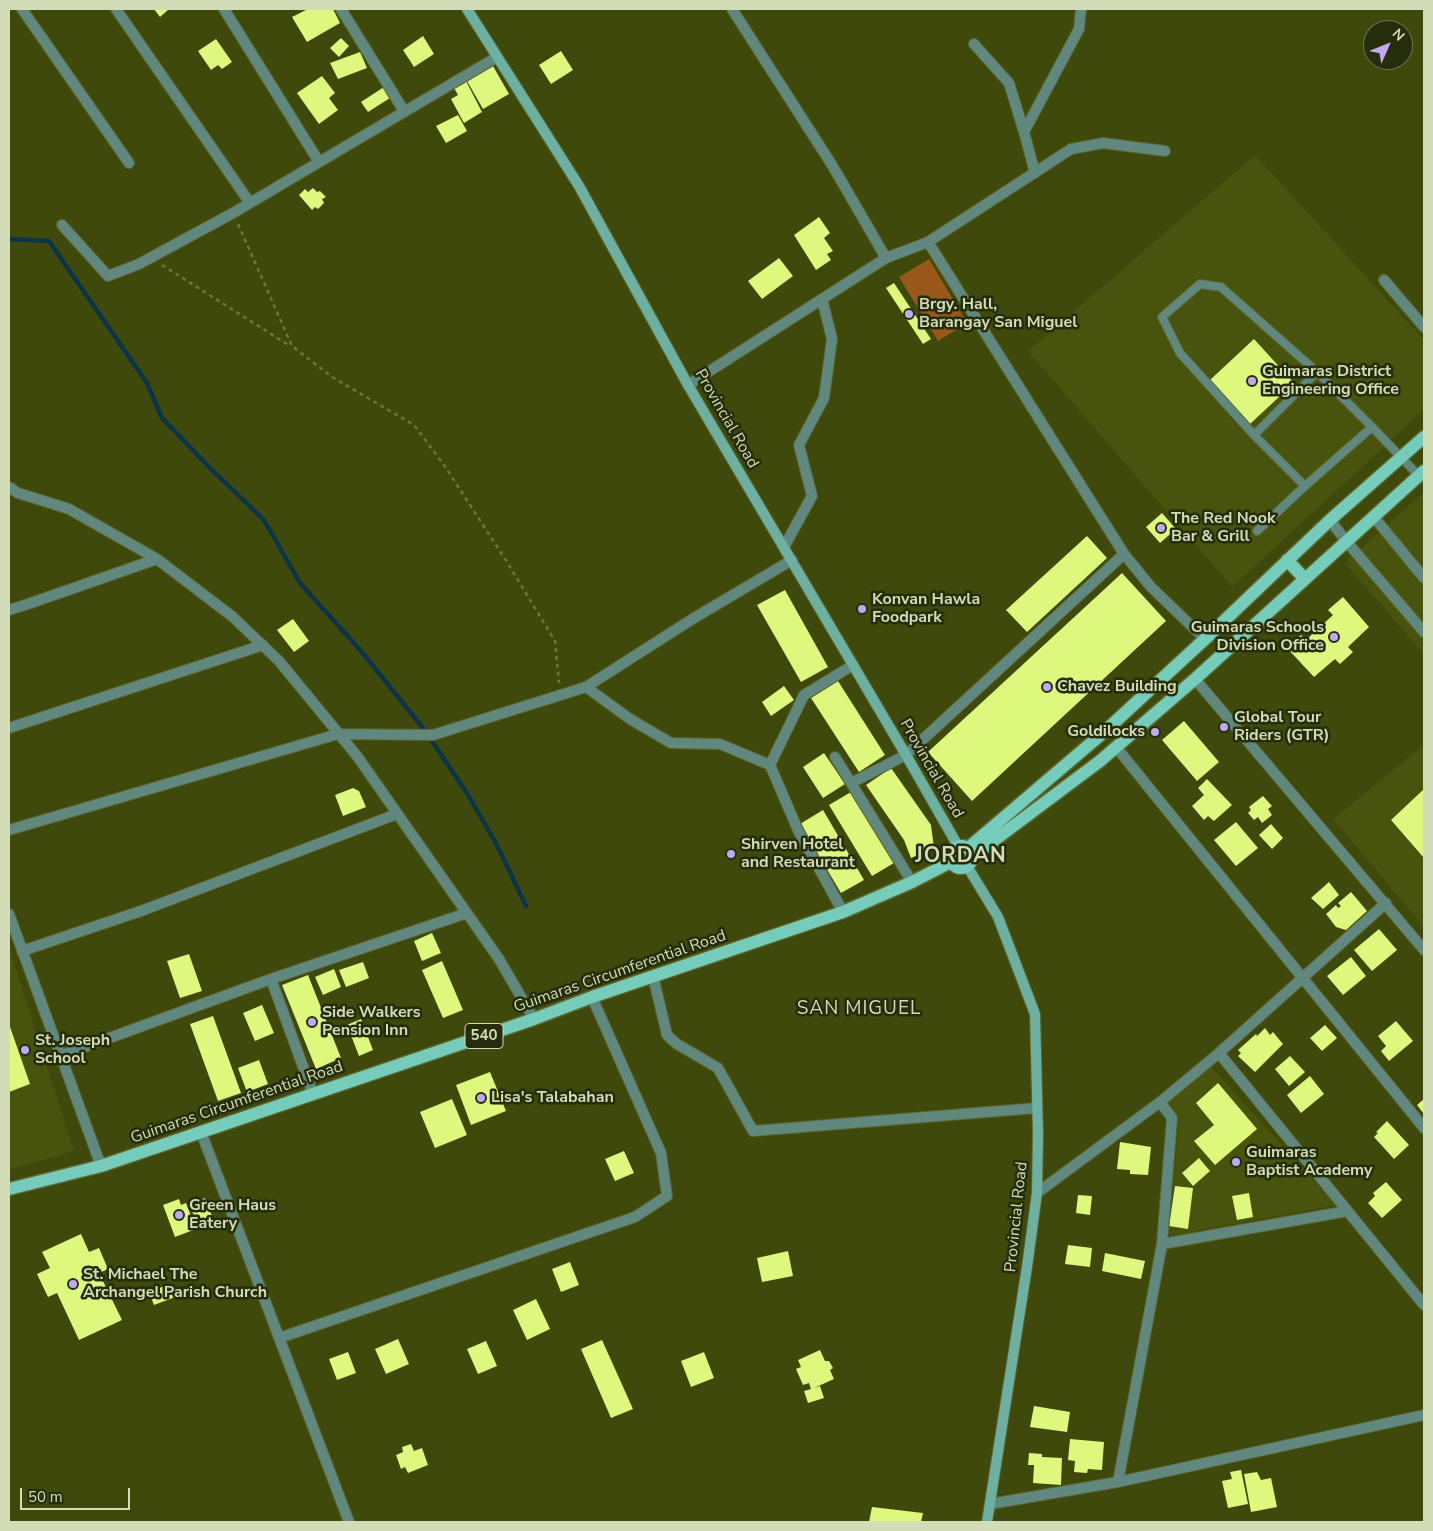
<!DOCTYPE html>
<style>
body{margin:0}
#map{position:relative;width:1433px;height:1531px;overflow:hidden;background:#3e490b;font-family:"Nunito Sans",sans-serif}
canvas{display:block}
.frame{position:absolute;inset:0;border:10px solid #d2dcb6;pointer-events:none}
.north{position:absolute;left:1363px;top:20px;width:50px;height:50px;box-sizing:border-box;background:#262d0c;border:1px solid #6b7350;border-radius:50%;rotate:46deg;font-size:14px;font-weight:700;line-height:20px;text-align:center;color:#d2dcb6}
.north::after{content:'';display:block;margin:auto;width:18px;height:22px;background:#c1a8f3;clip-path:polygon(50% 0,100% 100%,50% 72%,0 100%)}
.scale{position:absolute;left:20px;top:1488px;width:110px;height:22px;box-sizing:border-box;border:2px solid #d2dcb6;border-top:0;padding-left:6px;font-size:15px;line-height:18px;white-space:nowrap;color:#d2dcb6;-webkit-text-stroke:4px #262d0c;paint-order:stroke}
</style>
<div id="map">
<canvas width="1433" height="1531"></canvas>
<div class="frame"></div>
<div class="north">N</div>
<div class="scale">50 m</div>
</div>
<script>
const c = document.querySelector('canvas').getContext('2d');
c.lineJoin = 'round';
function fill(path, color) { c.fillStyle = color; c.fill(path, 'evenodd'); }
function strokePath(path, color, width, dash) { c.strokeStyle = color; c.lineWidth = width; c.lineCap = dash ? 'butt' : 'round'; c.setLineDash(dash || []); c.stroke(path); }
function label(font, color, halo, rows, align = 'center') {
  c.font = font + ' "Nunito Sans",sans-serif'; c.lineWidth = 5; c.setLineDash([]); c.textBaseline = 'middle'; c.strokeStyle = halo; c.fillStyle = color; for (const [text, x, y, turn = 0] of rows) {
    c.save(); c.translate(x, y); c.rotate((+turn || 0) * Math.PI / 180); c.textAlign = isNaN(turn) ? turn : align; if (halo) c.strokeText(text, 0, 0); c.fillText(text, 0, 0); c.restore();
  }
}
fill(new Path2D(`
 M1255,155L1424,340V410L1232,587L1028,351Z
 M1424,492V654L1345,563Z
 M1424,745V927L1333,819Z
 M9,948L74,1151L9,1170Z
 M1209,1064L1336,1205L1169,1236L1179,1119L1167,1101Z`), '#48530e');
fill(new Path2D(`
 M929,259L967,323L938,341L899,277Z`), '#99581a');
strokePath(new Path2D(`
 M9,239L49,241L147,383L162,418L211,469L264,520L300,583L361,651L423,728
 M432,741L467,793L497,845L526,906`), '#0c344b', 4.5);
fill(new Path2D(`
 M154,9H169L160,17Z
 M308,9H333L340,23L307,42L292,17Z
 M423,36L434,54L414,67L403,50Z
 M341,38L349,46L339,57L330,48Z
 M216,39L232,62L222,69L218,65L211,70L198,51Z
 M561,51L573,70L551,84L539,65Z
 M360,52L367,68L338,79L330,63Z
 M493,66L509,94L483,109L467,81Z
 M322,76L335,93L329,98L338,110L319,124L297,93Z
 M466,81L482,112L464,123L451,99L458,95L454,88Z
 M384,87L390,98L368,112L361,102Z
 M458,115L467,131L446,143L436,126Z
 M313,188L317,192L320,191L326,197L322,199L324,203L318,209L315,207L312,210L299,195L305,189L308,192Z
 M819,217L830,233L824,238L833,251L827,254L831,260L816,270L794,235Z
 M779,258L793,276L762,299L748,281Z
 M894,283L931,339L923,344L886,288Z
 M1254,339L1294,383L1250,424L1210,380Z
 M1162,513L1176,529L1160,543L1146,527Z
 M1087,536L1107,558L1027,632L1006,610Z
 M1122,573L1166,621L972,801L928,752Z
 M785,590L828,667L801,682L757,605Z
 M1343,597L1369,627L1348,647L1353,652L1340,664L1335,659L1314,677L1287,648L1301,635L1306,640L1333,615L1328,610Z
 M293,619L309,641L294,652L277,630Z
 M838,681L885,755L859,772L811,698Z
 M784,686L794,700L771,716L762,702Z
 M1184,721L1219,762L1197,781L1162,740Z
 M824,753L845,784L823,798L803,767Z
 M891,768L931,825L934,848L911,858L904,840L866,785Z
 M1207,779L1232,805L1214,821L1208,816L1204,820L1192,806L1204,795L1198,788Z
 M353,788L359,791L366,807L343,816L335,795Z
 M1424,789V858L1391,820Z
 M851,792L894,863L872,876L829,805Z
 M1263,796L1272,806L1268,809L1272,815L1262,823L1258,817L1254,820L1248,813L1251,810L1249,807Z
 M823,810L864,880L841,893L800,824Z
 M1236,822L1258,848L1236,866L1214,840Z
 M1271,824L1283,838L1272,849L1259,835Z
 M1329,882L1339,895L1323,909L1311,898Z
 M1351,892L1367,911L1346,930L1336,927L1326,914L1336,905L1338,908L1341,906L1338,903Z
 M1379,929L1397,950L1372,971L1354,950Z
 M432,933L441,953L422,961L414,941Z
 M189,954L202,991L180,998L167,961Z
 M1351,957L1366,976L1343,995L1327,976Z
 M442,961L463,1010L443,1018L422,970Z
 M363,962L369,978L346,987L339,970Z
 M334,969L341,987L323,995L315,977Z
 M308,975L341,1058L316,1069L282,985Z
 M262,1005L274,1033L255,1041L243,1013Z
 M213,1016L241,1093L218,1101L190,1024Z
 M361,1019L373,1050L359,1056L347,1025Z
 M1396,1021L1413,1041L1389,1061L1381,1051L1386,1046L1378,1036Z
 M9,1024L30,1084L9,1092Z
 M1325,1025L1337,1038L1322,1051L1310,1038Z
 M1265,1028L1270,1035L1273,1032L1283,1044L1255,1072L1238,1056L1241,1053L1238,1050L1256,1034L1257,1036Z
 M1290,1056L1305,1072L1289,1086L1275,1069Z
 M259,1060L268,1084L247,1092L238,1068Z
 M490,1072L506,1111L471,1125L456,1085Z
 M1310,1076L1324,1094L1301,1113L1287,1095Z
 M1218,1083L1257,1129L1215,1165L1194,1141L1214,1125L1196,1103Z
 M452,1099L467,1135L435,1148L420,1112Z
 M1424,1099V1114L1417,1105Z
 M1387,1121L1409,1145L1394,1159L1374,1137L1378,1133L1376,1132Z
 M1120,1142L1151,1147L1148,1175L1130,1174V1170L1117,1169Z
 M624,1151L634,1173L615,1181L605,1159Z
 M1199,1158L1210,1171L1193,1186L1182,1173Z
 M1386,1182L1402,1200L1382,1218L1368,1203L1375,1196L1373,1193Z
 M1175,1186L1193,1188L1188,1229L1169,1226Z
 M1249,1193L1253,1217L1237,1220L1232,1196Z
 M1078,1195L1092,1196L1090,1215L1076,1213Z
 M205,1198L212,1216L197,1222L189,1205Z
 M179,1199L181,1205L186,1203L196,1229L175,1237L163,1205Z
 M81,1234L89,1252L99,1248L108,1269L99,1273L122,1320L79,1340L57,1293L48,1297L37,1274L50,1268L42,1252Z
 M1068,1245L1092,1248L1090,1267L1065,1264Z
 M788,1251L793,1276L762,1282L757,1258Z
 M1105,1253L1145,1261L1141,1279L1102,1271Z
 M570,1262L579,1285L561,1292L552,1269Z
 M170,1284L175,1297L154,1305L149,1292Z
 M536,1299L550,1329L527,1340L513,1310Z
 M398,1339L409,1364L386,1374L375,1349Z
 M602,1340L633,1409L611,1418L581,1349Z
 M486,1341L497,1366L478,1374L467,1349Z
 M820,1350L825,1361H829L833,1368L830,1370L834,1379L814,1388L820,1386L824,1398L808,1403L804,1391L811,1389L809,1383L803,1385L796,1369L801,1367L798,1360Z
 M348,1352L356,1373L337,1380L329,1359Z
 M704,1352L714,1378L691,1387L681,1361Z
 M1034,1406L1070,1412L1067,1432L1030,1427Z
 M1070,1439L1104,1442L1102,1470L1088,1469L1087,1473L1074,1472L1075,1461L1068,1460Z
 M411,1444L414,1451L422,1448L428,1465L408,1473L405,1467L401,1469L396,1455L403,1452L402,1447Z
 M1029,1453L1042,1454V1457L1062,1458L1061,1485L1033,1483L1034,1465H1028Z
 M1241,1470L1248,1504L1228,1508L1222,1481L1232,1479L1230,1472Z
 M1257,1472L1261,1480L1271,1478L1277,1507L1251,1512L1244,1474Z
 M872,1507L923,1513L921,1522H869Z`), '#def77d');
const lane = new Path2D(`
 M1254,435L1317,372
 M1305,486L1372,427L1419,476
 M1257,531L1305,486L1254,435L1180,353L1162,317L1200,284L1221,287L1317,372L1372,427`);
const street = new Path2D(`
 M22,9L129,163
 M116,9L250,203
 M224,9L319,162
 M341,9L404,111
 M732,9L832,165L886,258L928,242L1124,554L1151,587L1205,639
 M974,44L1009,83L1024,132
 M1035,173L1024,132L1079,29L1081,9
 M62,225L108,276L139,264L233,213L497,57
 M928,242L1071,149L1103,143L1165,151
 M1384,280L1424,327
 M688,385L886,258
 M9,487L18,493L69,509L157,559L233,617L279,661L357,756L499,959L534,1019
 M1373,516L1424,578
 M1330,520L1346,541L1424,632
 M784,547L812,496L799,445L824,398L832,339L822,299
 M9,610L28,604L157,559
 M1195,679L1424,950
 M586,687L630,719L671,743L720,744L770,765L798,830L843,912
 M9,728L263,645
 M1116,747L1424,1128
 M835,757L912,882
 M770,765L804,695L853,665
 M851,783L906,755L1124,554
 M9,830L338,734L433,735L586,687L694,618L792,560
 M9,914L101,1166
 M22,951L141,911L397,814
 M653,976L667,1035L677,1044L718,1068L753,1131L1037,1108
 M271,979L313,1094
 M1219,1053L1424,1305
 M60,1056L271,979L467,913
 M201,1132L349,1522
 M1037,1193L1160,1102L1219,1053L1386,903
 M1162,1244L1348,1211
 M279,1338L635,1217L667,1196L661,1153L592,997
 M1118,1482L1162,1244L1172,1118L1160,1102
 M990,1504L1118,1482L1424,1415`);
const secondary = new Path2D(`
 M467,9L579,186L688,385L906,755L958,846
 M967,866L998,917L1035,1014L1038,1134L1037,1193L1027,1267L987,1522`);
const primary = new Path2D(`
 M1287,560L1305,579
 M950 857a11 11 0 1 1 22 0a11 11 0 1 1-22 0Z
 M968,848L1104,732L1205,639L1330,520L1424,437
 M972,857L1100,761L1195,679L1424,471
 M9,1189L101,1166L534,1019L592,997L843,912L912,882L951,862`);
strokePath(lane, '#5c662d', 10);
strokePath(street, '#5c662d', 12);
strokePath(secondary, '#5c662d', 12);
strokePath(primary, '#5c662d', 15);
strokePath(new Path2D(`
 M238,224L292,346L332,377L414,425L444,465L507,562L555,641L559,683
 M162,265L290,346`), '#6b763f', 2.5, [4, 4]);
strokePath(lane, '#60887f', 8);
strokePath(street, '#60887f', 10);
strokePath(secondary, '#6dafa1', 10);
strokePath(primary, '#76ccba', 12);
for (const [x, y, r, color] of [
 [909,314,5,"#c1a8f3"],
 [1252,381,5,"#c1a8f3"],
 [1161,528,5,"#c1a8f3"],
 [862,609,5,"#c1a8f3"],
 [1334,637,5,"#c1a8f3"],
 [1047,687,5,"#c1a8f3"],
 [1224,727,5,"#c1a8f3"],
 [1155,732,5,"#c1a8f3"],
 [731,854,5,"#c1a8f3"],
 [312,1022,5,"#c1a8f3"],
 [25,1050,5,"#c1a8f3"],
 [481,1098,5,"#c1a8f3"],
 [1236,1162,5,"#c1a8f3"],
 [179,1215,5,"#c1a8f3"],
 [73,1284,5,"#c1a8f3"]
]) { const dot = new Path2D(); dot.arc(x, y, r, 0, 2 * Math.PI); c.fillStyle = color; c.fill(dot); strokePath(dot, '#262d0c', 2); }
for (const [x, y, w] of [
 [484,1036,38]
]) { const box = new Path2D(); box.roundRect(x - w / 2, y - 12.5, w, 25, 4); c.fillStyle = '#262d0c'; c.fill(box); strokePath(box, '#d2dcb6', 1); }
label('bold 15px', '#d2dcb6', null, [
 ["540",484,1036]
]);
label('bold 16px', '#d2dcb6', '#262d0c', [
 ["Brgy. Hall,",919,305],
 ["Barangay San Miguel",919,323],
 ["Guimaras District",1262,372],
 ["Engineering Office",1262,390],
 ["The Red Nook",1171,519],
 ["Bar & Grill",1171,537],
 ["Konvan Hawla",872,600],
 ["Foodpark",872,618],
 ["Guimaras Schools",1324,628,"right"],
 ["Division Office",1324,646,"right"],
 ["Chavez Building",1057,687],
 ["Global Tour",1234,718],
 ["Riders (GTR)",1234,736],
 ["Goldilocks",1145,732,"right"],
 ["Shirven Hotel",741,845],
 ["and Restaurant",741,863],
 ["Side Walkers",322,1013],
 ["Pension Inn",322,1031],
 ["St. Joseph",35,1041],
 ["School",35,1059],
 ["Lisa's Talabahan",491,1098],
 ["Guimaras",1246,1153],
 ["Baptist Academy",1246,1171],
 ["Green Haus",189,1206],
 ["Eatery",189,1224],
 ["St. Michael The",83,1275],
 ["Archangel Parish Church",83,1293]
], 'left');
label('16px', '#d2dcb6', '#262d0c', [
 ["Provincial Road",726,419,60],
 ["Provincial Road",931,769,60],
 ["Guimaras Circumferential Road",620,972,-19],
 ["Guimaras Circumferential Road",237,1103,-19],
 ["Provincial Road",1017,1217,-84]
]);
c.letterSpacing = '1px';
label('19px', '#d2dcb6', '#262d0c', [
 ["SAN MIGUEL",859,1009]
]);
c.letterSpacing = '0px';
c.letterSpacing = '1px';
label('bold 21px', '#d2dcb6', '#262d0c', [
 ["JORDAN",961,857]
]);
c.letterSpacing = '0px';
</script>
